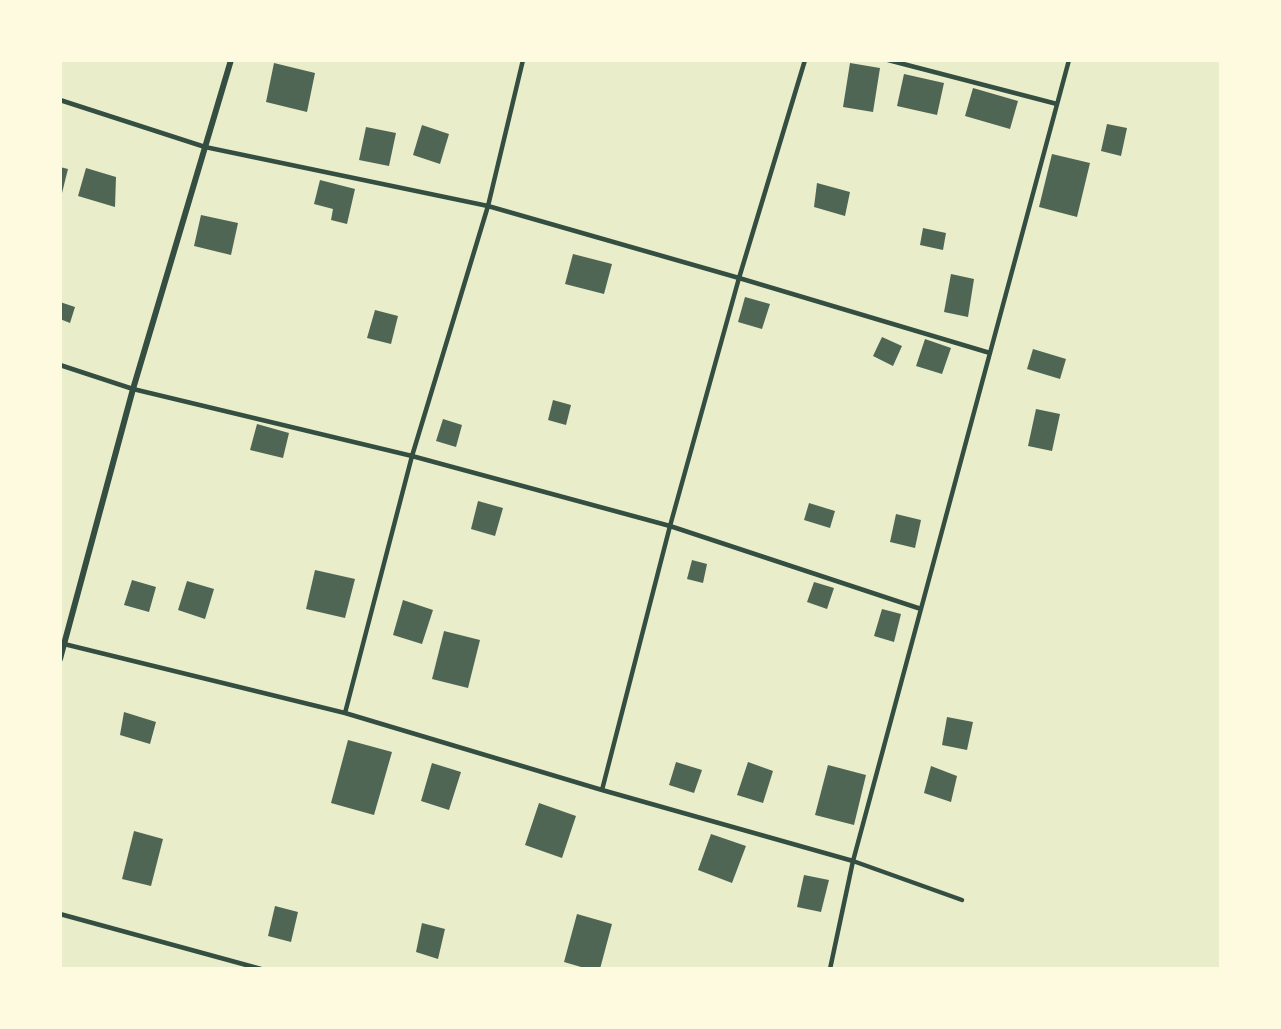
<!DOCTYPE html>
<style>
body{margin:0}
#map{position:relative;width:1281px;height:1029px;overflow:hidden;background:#e9edc9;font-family:Inter,sans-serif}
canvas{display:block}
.frame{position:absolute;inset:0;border:62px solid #fefae0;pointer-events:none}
</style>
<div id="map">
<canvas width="1281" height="1029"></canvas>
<div class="frame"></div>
</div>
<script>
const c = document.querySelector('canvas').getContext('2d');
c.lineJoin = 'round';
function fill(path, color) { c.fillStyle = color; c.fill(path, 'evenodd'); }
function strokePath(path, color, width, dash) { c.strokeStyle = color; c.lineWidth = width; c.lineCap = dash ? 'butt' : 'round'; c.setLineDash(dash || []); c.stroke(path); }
fill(new Path2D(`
 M274,63L315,73L307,112L266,102Z
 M850,63L880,68L873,112L843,107Z
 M904,74L944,83L937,115L897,106Z
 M973,88L1018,101L1010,129L965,116Z
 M1107,124L1127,128L1121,156L1101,151Z
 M422,125L449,134L440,164L413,155Z
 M366,127L396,133L389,166L359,160Z
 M1052,154L1090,163L1077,217L1039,207Z
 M60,167L68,169L61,197H60Z
 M86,168L116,177L115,207L78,196Z
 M320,180L355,189L347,224L331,220L333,209L314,204Z
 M817,183L850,192L845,216L814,207Z
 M201,215L238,223L231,255L194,246Z
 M923,228L946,233L943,250L920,245Z
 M573,254L612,264L604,294L565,284Z
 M951,274L974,279L968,317L944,312Z
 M745,297L770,304L762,329L738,322Z
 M60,302L75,307L70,323L60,319Z
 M375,310L398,316L391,344L367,338Z
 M882,337L902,346L893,366L873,356Z
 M925,339L951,348L942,374L916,366Z
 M1033,349L1066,359L1060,379L1027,369Z
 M553,400L571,405L566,425L548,420Z
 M1036,409L1060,414L1052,451L1028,446Z
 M443,419L462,425L456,447L436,441Z
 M257,424L289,433L283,458L250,450Z
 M478,501L503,508L495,536L471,529Z
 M809,503L835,511L830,528L804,520Z
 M896,514L921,520L915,548L890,542Z
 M692,560L707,564L703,583L687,579Z
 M315,570L355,579L345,618L306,609Z
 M132,580L156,587L149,612L124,605Z
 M187,581L214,589L205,619L178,610Z
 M814,582L834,588L827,609L807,602Z
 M403,600L433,610L422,644L393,635Z
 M882,609L901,614L894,642L874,636Z
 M444,631L480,640L468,688L432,679Z
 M124,712L156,722L150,744L120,735Z
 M947,717L973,722L967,750L942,745Z
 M348,740L392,752L374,815L331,803Z
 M676,762L702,770L694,793L669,785Z
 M748,762L773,771L763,803L737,795Z
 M432,763L461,772L449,810L421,801Z
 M828,765L866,775L854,825L815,815Z
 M931,766L957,776L951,802L924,793Z
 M539,803L576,816L562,858L525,845Z
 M134,831L163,839L151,886L122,879Z
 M711,834L746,846L732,883L698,870Z
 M804,875L829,880L821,912L797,907Z
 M275,906L298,912L291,942L268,936Z
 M577,914L612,924L600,969H588L564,962Z
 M422,923L445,929L438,959L416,952Z`), '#4f6655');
strokePath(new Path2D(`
 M888,60L1057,104
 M60,100L205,147L488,206L739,278L990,353
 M60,365L133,389L412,456L670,526L921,609
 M60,643L345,713L602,790L853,861L962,900
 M345,713L412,456L488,206L523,60
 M602,790L670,526L739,278L805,60
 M60,914L261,969
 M830,969L853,861L1069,60`), '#344e41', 4.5);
strokePath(new Path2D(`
 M60,659L133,389L231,60`), '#344e41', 6);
</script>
